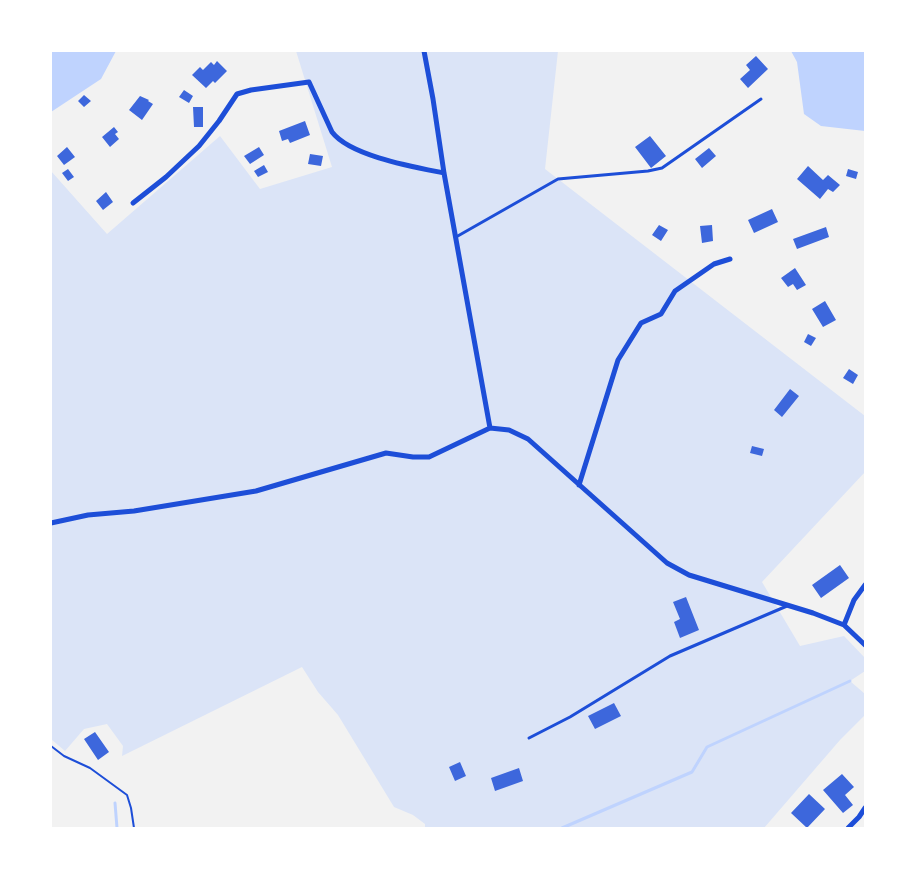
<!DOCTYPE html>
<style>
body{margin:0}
#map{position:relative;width:916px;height:879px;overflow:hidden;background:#f2f2f2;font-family:"Noto Sans",sans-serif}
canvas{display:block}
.frame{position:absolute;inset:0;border:52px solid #fff;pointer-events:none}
</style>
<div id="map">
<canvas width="916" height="879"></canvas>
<div class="frame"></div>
</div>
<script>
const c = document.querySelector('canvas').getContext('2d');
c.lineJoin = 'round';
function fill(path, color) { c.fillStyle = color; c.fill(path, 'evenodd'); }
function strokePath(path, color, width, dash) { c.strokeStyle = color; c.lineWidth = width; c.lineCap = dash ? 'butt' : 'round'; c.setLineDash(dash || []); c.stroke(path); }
fill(new Path2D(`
 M296,51H558L545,169L865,416V472L762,582L800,646L844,636L865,658V671L850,681L865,694V715L840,740L764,828H425V824L413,815L394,807L338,715L318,692L302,667L122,756L123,746L107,724L84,729L65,751L51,739V171L107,234L220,136L260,189L332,167Z`), '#dbe4f7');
fill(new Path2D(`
 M51,51H116L101,79L51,112Z
 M791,51H865V131L821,126L804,114L797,62Z`), '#bfd3fe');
strokePath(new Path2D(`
 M115,803L117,828
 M562,828L692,772L707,747L850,681`), '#bfd3fe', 3);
fill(new Path2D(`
 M756,56L768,69L748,88L740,79L750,70L746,65Z
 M217,61L227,71L215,83L213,81L206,88L192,75L200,67L203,70L211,62L214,65Z
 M184,90L193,96L189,103L179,97Z
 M84,95L91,101L84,107L78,101Z
 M140,96L149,100L148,101L153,104L142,120L129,110Z
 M193,107H203V127H194Z
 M305,121L310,135L290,143L288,139L282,141L279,131Z
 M114,127L118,132L115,134L119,139L110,147L102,137Z
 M650,136L666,156L651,168L635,147Z
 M67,147L75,157L64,165L57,156Z
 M259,147L264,155L250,164L244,156Z
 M709,148L716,156L702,168L695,159Z
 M310,154L323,156L321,166L308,164Z
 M264,165L268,172L258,177L254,171Z
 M808,166L823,180L828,175L840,185L833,192L828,189L820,199L797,179Z
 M68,169L74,177L68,181L62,173Z
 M848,169L858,172L856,179L846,176Z
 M106,192L113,202L103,210L96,201Z
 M772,209L778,222L754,233L748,220Z
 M659,225L668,230L661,241L652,235Z
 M712,225L713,241L702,243L700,226Z
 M826,227L829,237L797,249L793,239Z
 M795,268L806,285L797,290L793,284L788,287L781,278Z
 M825,301L836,320L823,327L812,309Z
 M808,334L816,338L811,346L804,342Z
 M849,369L858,375L853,384L843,378Z
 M790,389L799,396L782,417L774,410Z
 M752,446L764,449L762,456L750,453Z
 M840,565L849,578L821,598L812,585Z
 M686,597L699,630L680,638L674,622L680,619L673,602Z
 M614,703L621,716L595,729L588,716Z
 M95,732L109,752L98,760L84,739Z
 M460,762L466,776L455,781L449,767Z
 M519,768L523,781L495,791L491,778Z
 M842,774L854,787L845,795L853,805L843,813L823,790Z
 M809,794L825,809L807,828L791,813Z`), '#3d67dc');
strokePath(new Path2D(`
 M51,746L64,756L90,768L127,795L131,808L134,828`), '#1d4ed8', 2);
strokePath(new Path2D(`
 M456,237L558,179L648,171L662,168L761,99
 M529,738L570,717L670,656L787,606`), '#1d4ed8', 3);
strokePath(new Path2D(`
 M424,51L433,99L444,173L490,428
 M133,203L166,177L199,146L219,121L237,94L251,90L309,82L332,132C350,156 414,167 444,173
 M579,485L618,360L641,323L661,314L675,291L714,264L730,259
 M51,523L88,515L134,511L256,491L386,453L413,457H429L490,428L509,430L528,439L667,563L689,575L813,613L844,625L865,645
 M844,625L854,600L865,585
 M848,828L859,817L865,808`), '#1d4ed8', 5);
</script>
